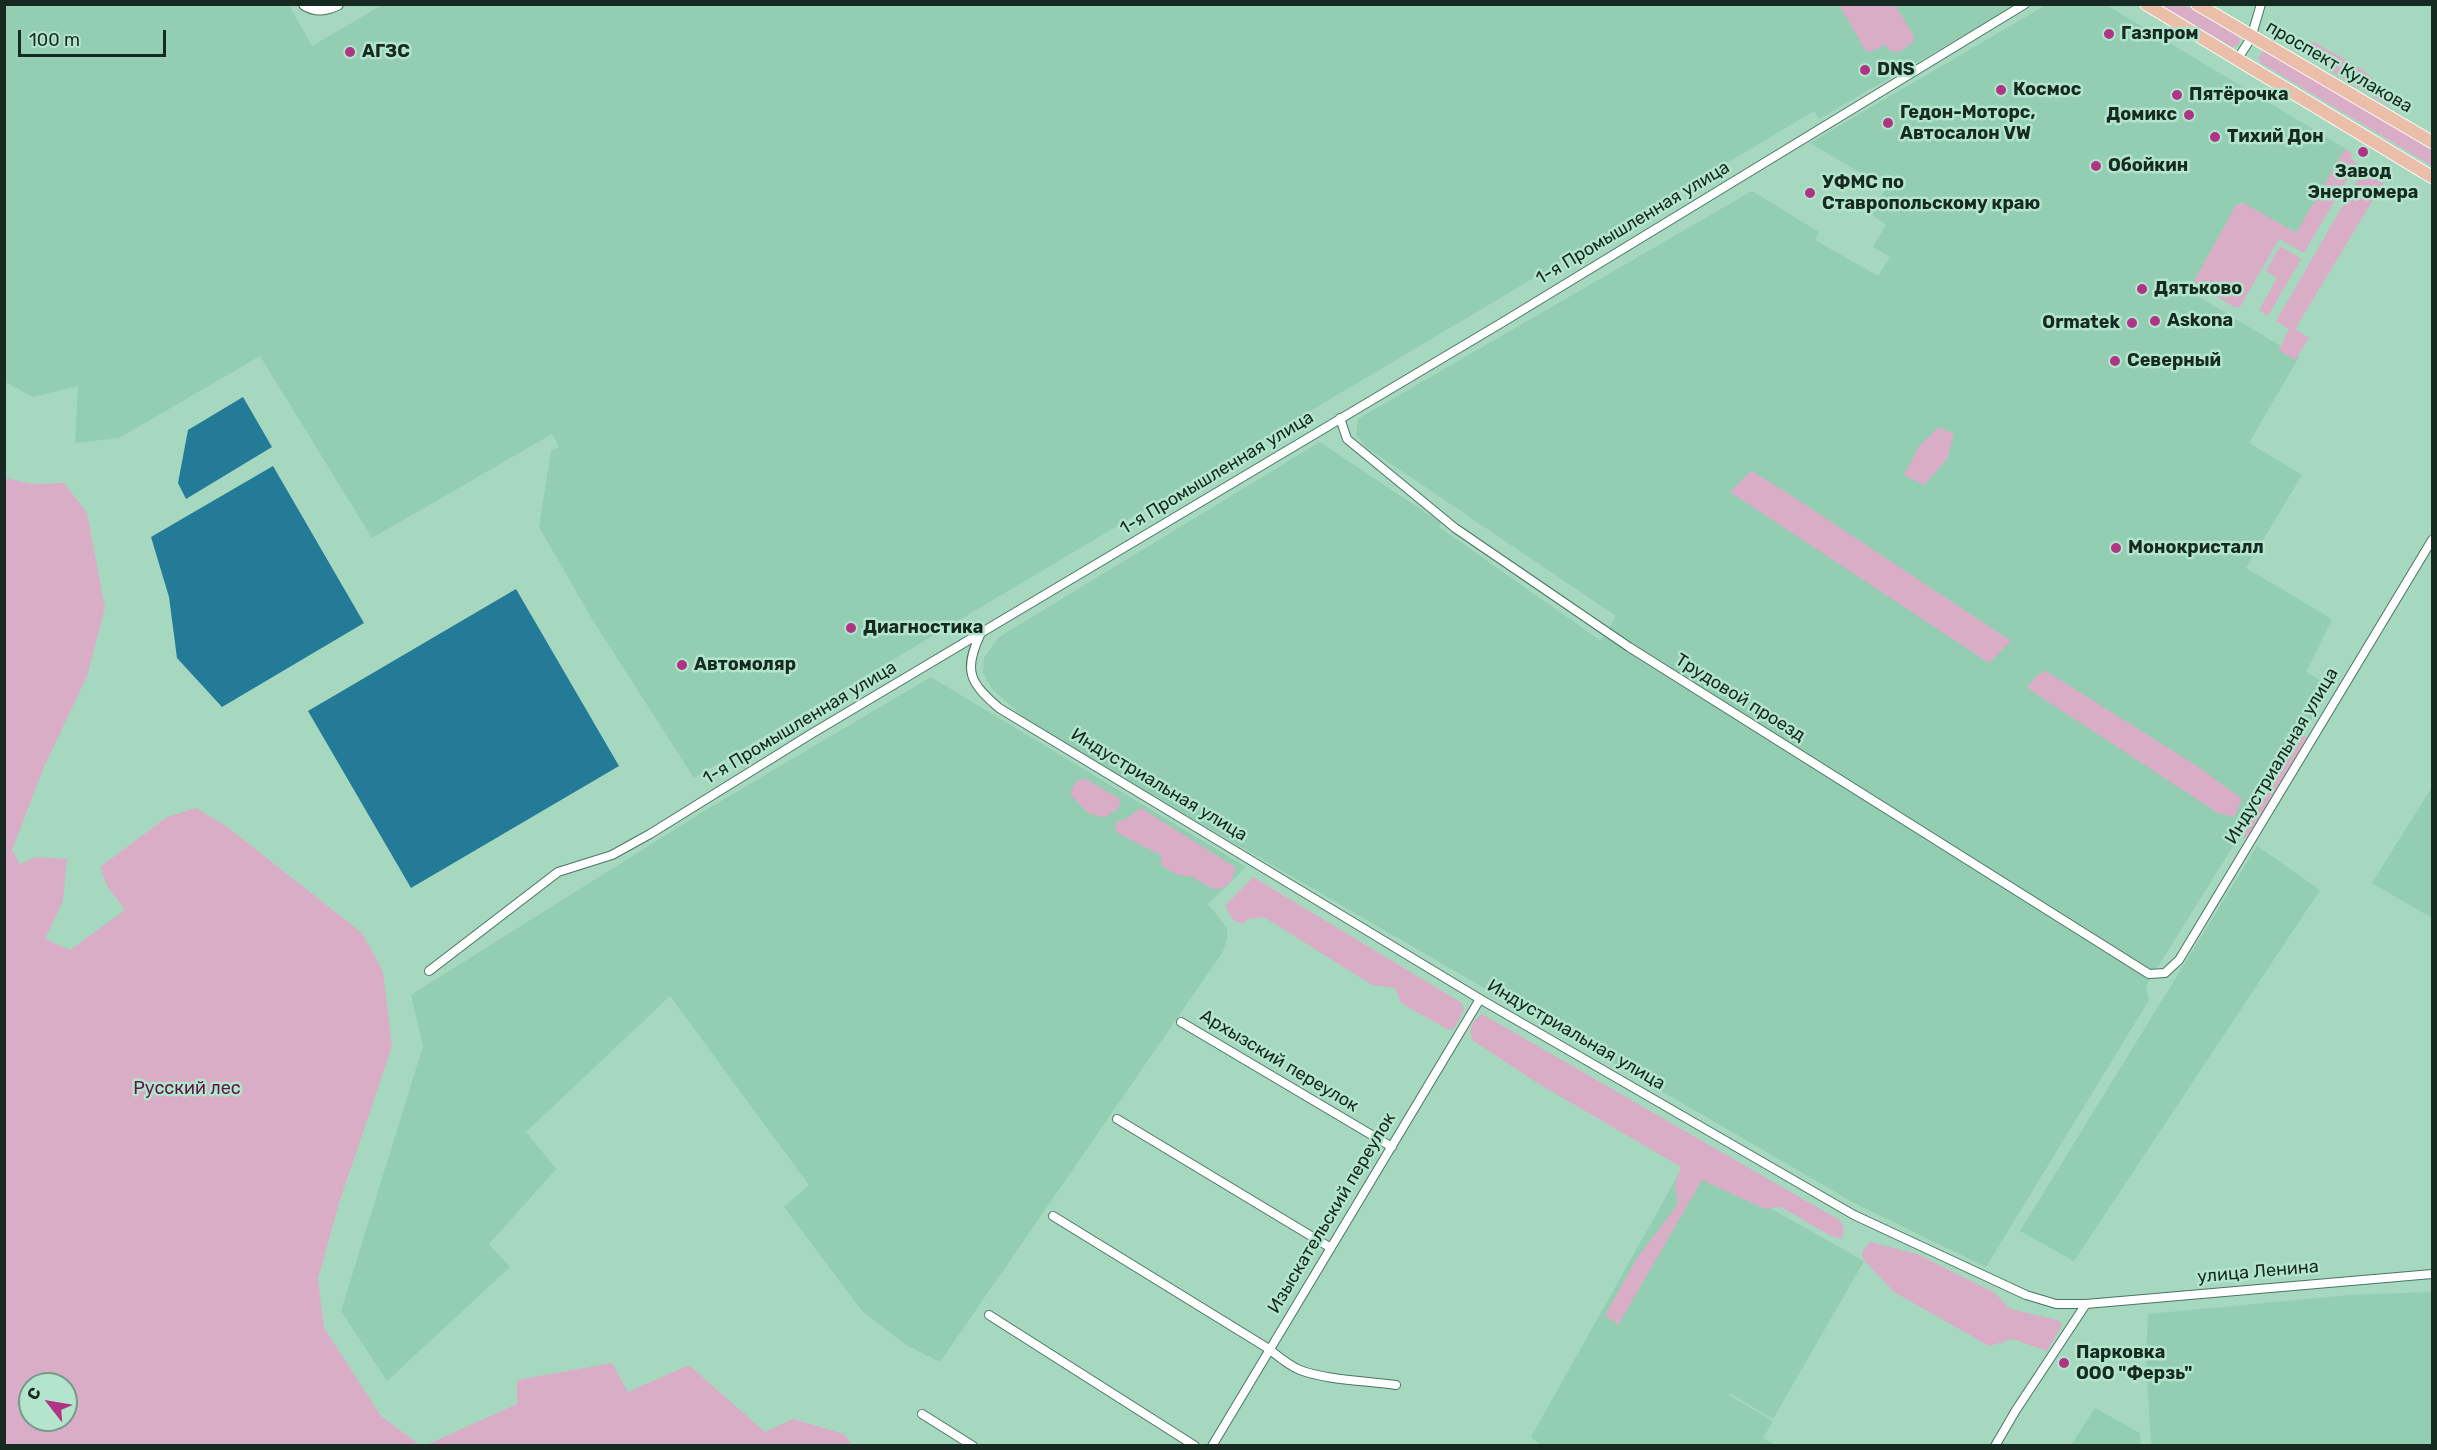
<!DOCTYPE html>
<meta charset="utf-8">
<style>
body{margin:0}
#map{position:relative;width:2437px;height:1450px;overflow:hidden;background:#a6d8c0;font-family:Rubik,sans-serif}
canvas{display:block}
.frame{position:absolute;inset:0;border:6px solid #162a21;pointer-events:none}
.north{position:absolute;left:18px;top:1372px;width:60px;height:60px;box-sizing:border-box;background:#b3e5cd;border:2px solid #749a88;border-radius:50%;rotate:301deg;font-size:16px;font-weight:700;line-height:24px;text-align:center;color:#162a21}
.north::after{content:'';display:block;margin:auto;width:21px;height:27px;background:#b03486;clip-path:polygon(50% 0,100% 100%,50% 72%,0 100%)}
.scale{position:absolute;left:18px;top:30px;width:148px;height:27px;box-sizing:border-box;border:3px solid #162a21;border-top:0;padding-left:8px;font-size:18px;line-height:21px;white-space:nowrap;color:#162a21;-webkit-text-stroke:4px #b3e5cd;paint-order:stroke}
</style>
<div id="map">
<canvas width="2437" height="1450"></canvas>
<div class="frame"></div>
<div class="north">С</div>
<div class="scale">100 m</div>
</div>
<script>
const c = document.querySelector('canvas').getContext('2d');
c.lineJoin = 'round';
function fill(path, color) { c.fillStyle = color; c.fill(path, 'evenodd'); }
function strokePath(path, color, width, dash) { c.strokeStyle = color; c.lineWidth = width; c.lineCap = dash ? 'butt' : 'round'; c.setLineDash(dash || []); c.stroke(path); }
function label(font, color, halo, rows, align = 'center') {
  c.font = font + ' Rubik,sans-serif'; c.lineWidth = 5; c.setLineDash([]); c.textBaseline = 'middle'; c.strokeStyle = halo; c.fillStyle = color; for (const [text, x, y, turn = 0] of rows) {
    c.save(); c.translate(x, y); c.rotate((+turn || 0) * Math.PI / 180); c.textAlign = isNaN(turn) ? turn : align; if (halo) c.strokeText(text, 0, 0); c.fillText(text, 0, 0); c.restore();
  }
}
fill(new Path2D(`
 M384,4L2016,5L1819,119L1814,111L694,778L592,619L539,527L551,451L559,447L552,434L372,538L260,356L119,438L75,443L78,386L33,397L5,382L4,5H289L312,46Z
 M2046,5H2106L2346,149L2297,233L2240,202L2189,291L2299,357L2249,443L2302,475L2246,568L2332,619L2306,672L2332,687L2146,986L2149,1000L1986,1267L1856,1204L1076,751L1022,716L991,688L983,673L984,658L999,637L1320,442L1441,523L1439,527L1601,641L1616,616L1366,447L1356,435L1358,419L1752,191L1819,232L1815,240L1878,276L1890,257L1873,247L1886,225L1870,213L1886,188L1810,143Z
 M931,677L1246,867L1208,904L1227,928V940L1222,953L940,1362L906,1345L862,1311L784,1207L809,1185L670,996L526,1132L556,1169L489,1244L510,1267L387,1381L341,1311L423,1046L411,995L704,811Z
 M2432,787V918L2372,883Z
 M2257,846L2320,890L2074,1261L2020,1231Z
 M1686,1161L1864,1261L1773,1419L1731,1394L1729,1395L1773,1421L1763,1438L1775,1445L1541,1446L1531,1437Z
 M2432,1292V1445H2151L2146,1358L2148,1314L2349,1295Z
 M2095,1408L2140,1433L2141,1445H2071Z`), '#93cdb2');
fill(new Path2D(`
 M1839,5H1895L1914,36V41L1900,52L1890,51L1885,45L1870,52L1866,51Z
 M2161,5H2185L2238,36L2240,41L2237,46L2232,47Z
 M2307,41L2316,43C2341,59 2383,73 2389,106L2289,46Z
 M2268,51L2432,150V166L2261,63L2258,58L2262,52Z
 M2345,149L2353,154L2351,159L2357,163L2304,253L2279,239L2240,307H2234L2195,283V279L2236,205L2244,203L2296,233Z
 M2373,166L2388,175L2295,329L2309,338L2295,360L2279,350L2289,329L2276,321L2365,167L2370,171Z
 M2280,246L2301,259L2268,316L2259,310L2277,278L2266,271Z
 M1939,427L1954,434L1947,459L1924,485L1904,475L1919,446Z
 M1751,471L1786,492L2011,641L1989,663L1730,492Z
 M5,478L33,484L64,483L87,513L105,608L87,676L44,767L12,850L20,864L36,857L67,859L63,901L45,939L70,950L125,910L107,886L100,867L167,817L196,808L226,826L362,933L383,971L392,1046L339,1203L318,1279L324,1328L381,1416L420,1445H5ZM30,1384H66V1420H30Z
 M2046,671L2197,766L2242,799L2234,817L2218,813L2027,688L2036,676Z
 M2302,735L2307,737L2250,836L2244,838L2246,829Z
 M1084,778L1120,799L1119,808L1105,817L1089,814L1070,794L1075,783Z
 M1141,808L1235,867V872L1230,882L1223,888L1213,889L1192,877L1175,874L1160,864L1162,856L1116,832L1115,825L1118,821L1126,819Z
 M1253,877L1462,1003L1464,1010L1453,1030L1447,1029L1401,1003L1395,988L1372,985L1264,917L1248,919L1243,924L1233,920L1225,906Z
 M1482,1014L1841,1221L1844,1229L1842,1239L1831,1236L1781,1207L1765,1209L1702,1180L1618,1325L1605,1315L1637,1258L1678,1204L1675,1186L1681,1167L1539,1084L1472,1040C1469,1027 1471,1022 1482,1014Z
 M1870,1242L1917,1254L1995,1293L2010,1309L2058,1320L2062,1325L2047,1351L2013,1339L1989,1346L1894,1292L1863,1259L1862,1252Z
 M612,1363L628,1392L689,1365L765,1432L793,1419L844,1434L852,1445H426L517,1404V1380Z`), '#daadc6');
fill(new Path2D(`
 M243,397L272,447L186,499L178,483L188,430Z
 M273,466L364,623L222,707L177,658L169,597L151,537Z
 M516,589L619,766L411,888L308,711Z`), '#237b98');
const street = new Path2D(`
 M2237,60L2251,38L2261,4
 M1340,418L1347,439L1455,528L1629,647L2149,974L2165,973L2179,960L2432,540
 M980,635C963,671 970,683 999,708L1480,999L1854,1215L2026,1295L2056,1304H2086L2432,1274
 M429,971L558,872L612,855L650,834L811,734L1503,322L2025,4
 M1181,1022L1392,1147
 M1117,1119L1331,1248
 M1053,1216L1269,1349C1279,1357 1288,1365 1300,1370C1325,1380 1369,1381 1396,1385
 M989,1315L1195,1446
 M922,1414L973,1446
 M1212,1446L1480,999
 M1995,1446L2016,1410L2086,1304`);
const secondary = new Path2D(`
 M305,4C316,11 326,9 337,4`);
const primary = new Path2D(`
 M2146,4L2432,177
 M2197,4L2432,142`);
strokePath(street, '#477661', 10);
strokePath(secondary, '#477661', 14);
strokePath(primary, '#fff', 14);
strokePath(street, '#fff', 8);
strokePath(secondary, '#fff', 12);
strokePath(primary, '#ebbeaa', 12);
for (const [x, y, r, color] of [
 [2109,34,6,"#b03486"],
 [350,52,6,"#b03486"],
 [1865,70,6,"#b03486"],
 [2001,90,6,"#b03486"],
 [2177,95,6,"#b03486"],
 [2189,115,6,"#b03486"],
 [1888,123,6,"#b03486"],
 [2215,137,6,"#b03486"],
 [2363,152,6,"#b03486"],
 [2096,166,6,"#b03486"],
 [1810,193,6,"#b03486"],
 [2142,289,6,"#b03486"],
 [2155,321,6,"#b03486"],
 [2132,323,6,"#b03486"],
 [2115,361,6,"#b03486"],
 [2116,548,6,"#b03486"],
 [851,628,6,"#b03486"],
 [682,665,6,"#b03486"],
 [2064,1363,6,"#b03486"]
]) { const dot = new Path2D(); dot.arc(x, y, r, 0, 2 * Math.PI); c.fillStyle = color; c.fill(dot); strokePath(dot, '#b3e5cd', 2); }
label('bold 18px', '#162a21', '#b3e5cd', [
 ["Газпром",2121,34],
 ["АГЗС",362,52],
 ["DNS",1877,70],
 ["Космос",2013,90],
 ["Пятёрочка",2189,95],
 ["Гедон-Моторс,",1900,113],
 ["Автосалон VW",1900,134],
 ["Домикс",2177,115,"right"],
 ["Тихий Дон",2227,137],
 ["Обойкин",2108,166],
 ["Завод",2363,172,"center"],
 ["Энергомера",2363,193,"center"],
 ["УФМС по",1822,183],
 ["Ставропольскому краю",1822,204],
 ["Дятьково",2154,289],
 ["Askona",2167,321],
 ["Ormatek",2120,323,"right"],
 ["Северный",2127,361],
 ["Монокристалл",2128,548],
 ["Диагностика",863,628],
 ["Автомоляр",694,665],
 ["Парковка",2076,1353],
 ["ООО \"Ферзь\"",2076,1374]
], 'left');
label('18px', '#162a21', '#b3e5cd', [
 ["проспект Кулакова",2339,67,30],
 ["1-я Промышленная улица",1633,223,-31],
 ["1-я Промышленная улица",1217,473,-31],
 ["Трудовой проезд",1740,698,32],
 ["1-я Промышленная улица",800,723,-31],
 ["Индустриальная улица",2282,756,-59],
 ["Индустриальная улица",1159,785,31],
 ["Индустриальная улица",1576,1035,30],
 ["Архызский переулок",1279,1061,31],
 ["Изыскательский переулок",1332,1213,-59],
 ["улица Ленина",2258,1272,-5]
]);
label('18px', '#601447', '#b3e5cd', [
 ["Русский лес",187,1089]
]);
</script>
